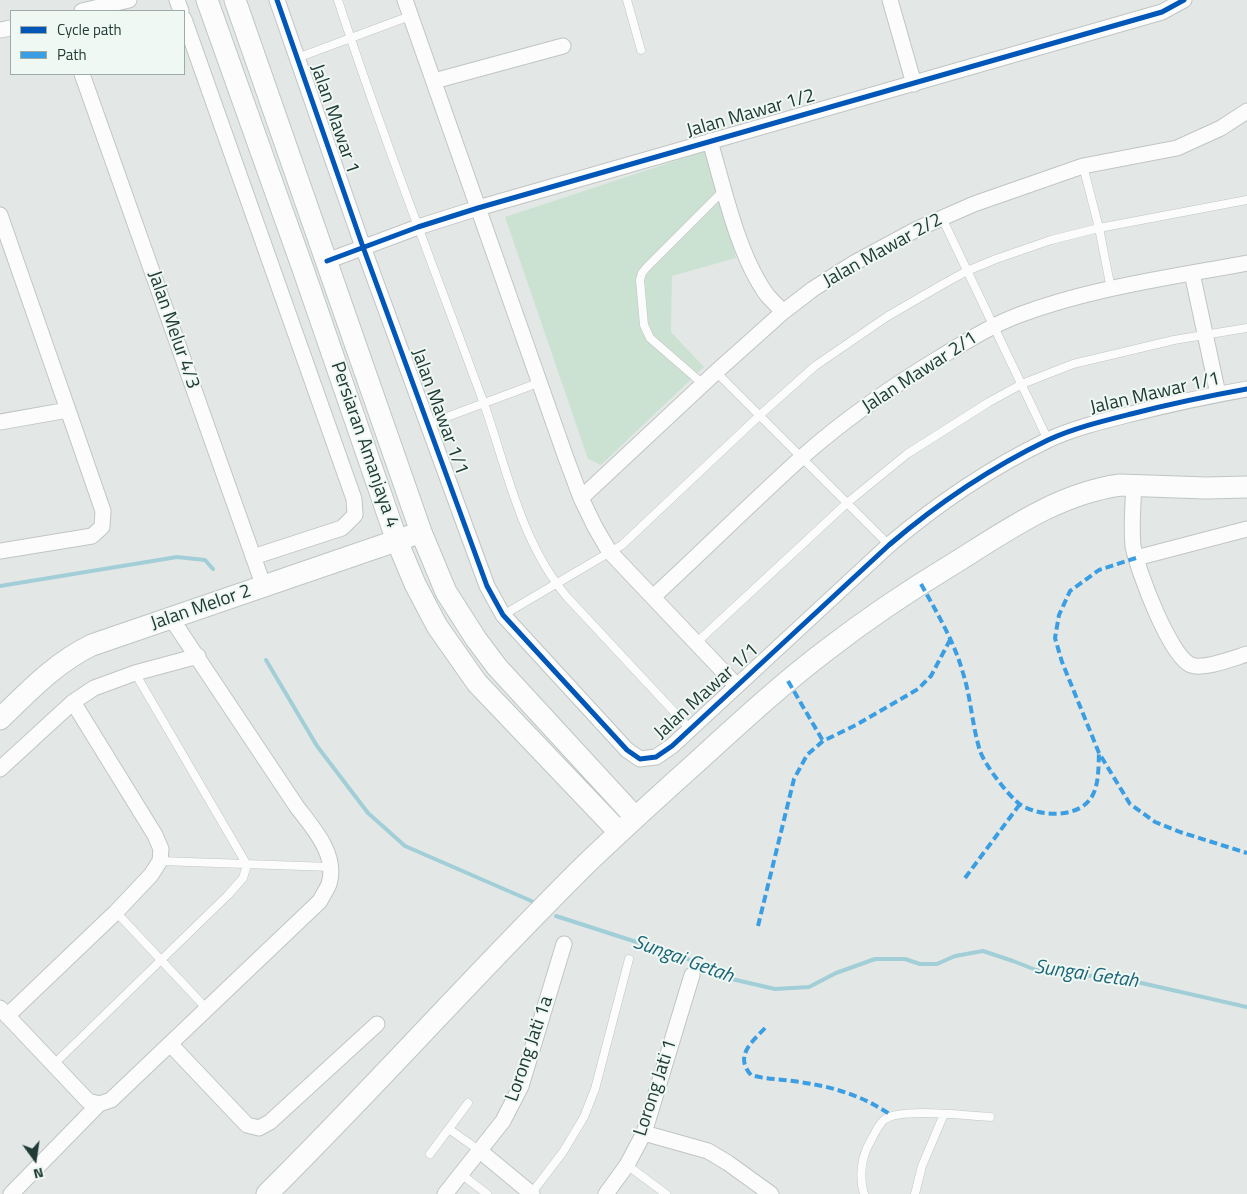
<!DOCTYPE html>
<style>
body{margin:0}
#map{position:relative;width:1247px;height:1194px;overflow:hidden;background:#e3e8e6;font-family:"Titillium Web",sans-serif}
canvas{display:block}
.legend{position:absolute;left:10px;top:10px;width:175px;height:65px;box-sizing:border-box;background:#f0f8f4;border:1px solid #9daca8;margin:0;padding:6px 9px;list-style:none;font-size:15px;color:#203b35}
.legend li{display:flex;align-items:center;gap:10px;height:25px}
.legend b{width:25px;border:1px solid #9daca8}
.north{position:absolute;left:10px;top:1134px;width:50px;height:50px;-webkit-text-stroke:4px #f0f8f4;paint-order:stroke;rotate:166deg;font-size:14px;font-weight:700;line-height:20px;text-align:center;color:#203b35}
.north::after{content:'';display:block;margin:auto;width:18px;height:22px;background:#203b35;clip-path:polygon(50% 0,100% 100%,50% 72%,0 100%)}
</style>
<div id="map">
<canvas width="1247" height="1194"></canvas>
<ul class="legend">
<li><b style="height:6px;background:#0057b8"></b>Cycle path</li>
<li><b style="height:6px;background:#3c9ee2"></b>Path</li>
</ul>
<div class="north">N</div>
</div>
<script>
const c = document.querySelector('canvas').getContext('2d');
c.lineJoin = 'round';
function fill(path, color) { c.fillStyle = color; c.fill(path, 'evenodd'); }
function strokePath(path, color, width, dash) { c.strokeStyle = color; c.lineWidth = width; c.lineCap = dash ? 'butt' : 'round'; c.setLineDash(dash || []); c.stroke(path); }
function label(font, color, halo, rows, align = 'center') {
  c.font = font + ' "Titillium Web",sans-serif'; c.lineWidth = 4; c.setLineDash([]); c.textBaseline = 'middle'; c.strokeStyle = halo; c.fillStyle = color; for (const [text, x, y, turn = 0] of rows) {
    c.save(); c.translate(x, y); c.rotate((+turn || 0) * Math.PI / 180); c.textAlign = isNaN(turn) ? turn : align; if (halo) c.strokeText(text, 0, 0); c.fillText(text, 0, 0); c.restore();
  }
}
fill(new Path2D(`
 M708,150L736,258L672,276L671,332L704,367L601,465L588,459L505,217Z`), '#cbe2d3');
strokePath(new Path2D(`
 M0,586L177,557L205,560L213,569
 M266,660L317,746L368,813L405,846L536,903
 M556,916L686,958L723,977L775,989L809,987L836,973L875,959H905L920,964H937L955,956L983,951L1013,961L1036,970L1074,975L1115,977L1247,1007`), '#a2ced8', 4);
const lane = new Path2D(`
 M338,0C382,135 434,268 483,401C507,468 520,541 567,597L691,730
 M627,0L641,50
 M297,58L410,16
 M1083,166L1099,228L1111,289
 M942,218L1048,440
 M716,372L889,545
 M703,384L650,338L644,325L640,280L642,273L647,267L724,190
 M428,424L538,383
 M503,615L622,545L760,415L815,366L888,316L945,283L967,271L996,259L1051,240L1099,228L1247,200
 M696,643L847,503L907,454L989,402L1022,384L1073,364L1174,340L1247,328
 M160,861L331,867
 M116,912L206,1008
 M53,1065L228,895L243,878L247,865L135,673
 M449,1129L480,1151
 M430,1154L468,1103
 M627,1165L666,1194
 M461,1174L487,1194
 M531,1194L563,1152L584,1117L595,1089L629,959
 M864,1194C859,1177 861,1158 870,1142C874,1135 878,1125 884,1120C899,1107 969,1116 990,1117
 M915,1194L922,1166L944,1114`);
const street = new Path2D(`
 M177,0L181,11
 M277,0L363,247L487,586L503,615L627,750L640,759L656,757L672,746L889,545C937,504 990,468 1048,440C1074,428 1103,421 1131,414C1170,404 1208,396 1247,389
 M405,0L566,458L581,498L595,527L609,551L737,686
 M890,0L914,84
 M82,11L129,0
 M184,19L354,499L355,515L342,528L253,557
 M0,30L11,28
 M82,74L264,587
 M434,81L563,46
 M710,141C724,189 738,255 767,295C772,301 778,306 783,312
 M0,215L68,410
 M327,261L418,227L478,208L1162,12L1184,0
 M1192,273L1218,394
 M0,422L68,410L103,511L102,527L92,536L0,551
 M1134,485C1133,505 1131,526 1133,546C1137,569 1170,657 1191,665C1204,670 1234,658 1247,654
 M581,498L716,372L783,312L813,289L854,263L917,229L974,204L1083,166L1177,148L1221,128L1247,111
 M1136,558L1247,529
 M653,597C703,551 751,503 802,457C844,420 891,387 939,358C965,342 990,326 1019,315C1090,288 1172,277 1247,263
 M0,769L73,702L94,688L135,673L198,656
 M0,1008L88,1101L99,1104L111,1100L320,901C323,895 327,889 329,884C338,855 313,828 297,807L171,618
 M7,1016L116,912L151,875L160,861L161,849L155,835L73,702
 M171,1045L247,1125L259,1128L270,1122L377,1024
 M644,1133L708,1151L728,1163L771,1194
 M480,1151L532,1194
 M11,1194L99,1104
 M445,1194L503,1121L521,1086L564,944
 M606,1194L627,1165L644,1133L692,975`);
const secondary = new Path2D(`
 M207,0L303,269L397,541L415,584L437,626L477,683L619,832
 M235,0L421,532L446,592L476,639L497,667L635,817
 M0,719C30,690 55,663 92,645L410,536
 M267,1194C375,1087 476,973 584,866C615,836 647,807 679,778C728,734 775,689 828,649C868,618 910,590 953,564C1006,531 1057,494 1120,485L1206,488L1247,487`);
strokePath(lane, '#c0c5c3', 9);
strokePath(street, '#c0c5c3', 17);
strokePath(secondary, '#bec6c3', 23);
strokePath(lane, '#fbfcfb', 8);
strokePath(street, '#fbfcfb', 15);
strokePath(secondary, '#fbfcfb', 21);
strokePath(new Path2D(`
 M1136,558L1099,570L1070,591L1059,615L1055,638L1062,662L1099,753L1130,804L1155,822L1180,832L1247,853
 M921,584C937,613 954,641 963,673C971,698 972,725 980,751C985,765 1009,797 1021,805C1037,815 1063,817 1080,808C1100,797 1098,773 1099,753
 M788,681L823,741
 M965,878L1020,804
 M758,926L794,779L807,755L823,741L856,725L918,689L931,676L951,638
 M765,1028C752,1042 734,1056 751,1075C764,1079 779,1079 793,1081C830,1086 860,1094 891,1115`), '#3c9ee2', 4, [8, 4]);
strokePath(new Path2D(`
 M277,0L363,247L487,586L503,615L627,750L640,759L656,757L672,746L889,545C937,504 990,468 1048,440C1074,428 1103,421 1131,414C1170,404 1208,396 1247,389
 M327,261L418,227L478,208L1162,12L1184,0`), '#0057b8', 5);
label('19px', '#203b35', '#f0f8f4', [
 ["Jalan Mawar 1/2",751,114,-16],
 ["Jalan Mawar 1",334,119,71],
 ["Jalan Mawar 2/2",883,251,-29],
 ["Jalan Melur 4/3",173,330,71],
 ["Jalan Mawar 2/1",920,373,-33],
 ["Jalan Mawar 1/1",1155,394,-13],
 ["Jalan Mawar 1/1",439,412,70],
 ["Persiaran Amanjaya 4",364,445,71],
 ["Jalan Melor 2",201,608,-19],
 ["Jalan Mawar 1/1",707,692,-42],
 ["Lorong Jati 1a",530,1049,-71],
 ["Lorong Jati 1",656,1088,-72]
]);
label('italic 20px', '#1a6578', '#f0f8f4', [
 ["Sungai Getah",683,960,20],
 ["Sungai Getah",1086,975,8]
]);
</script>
